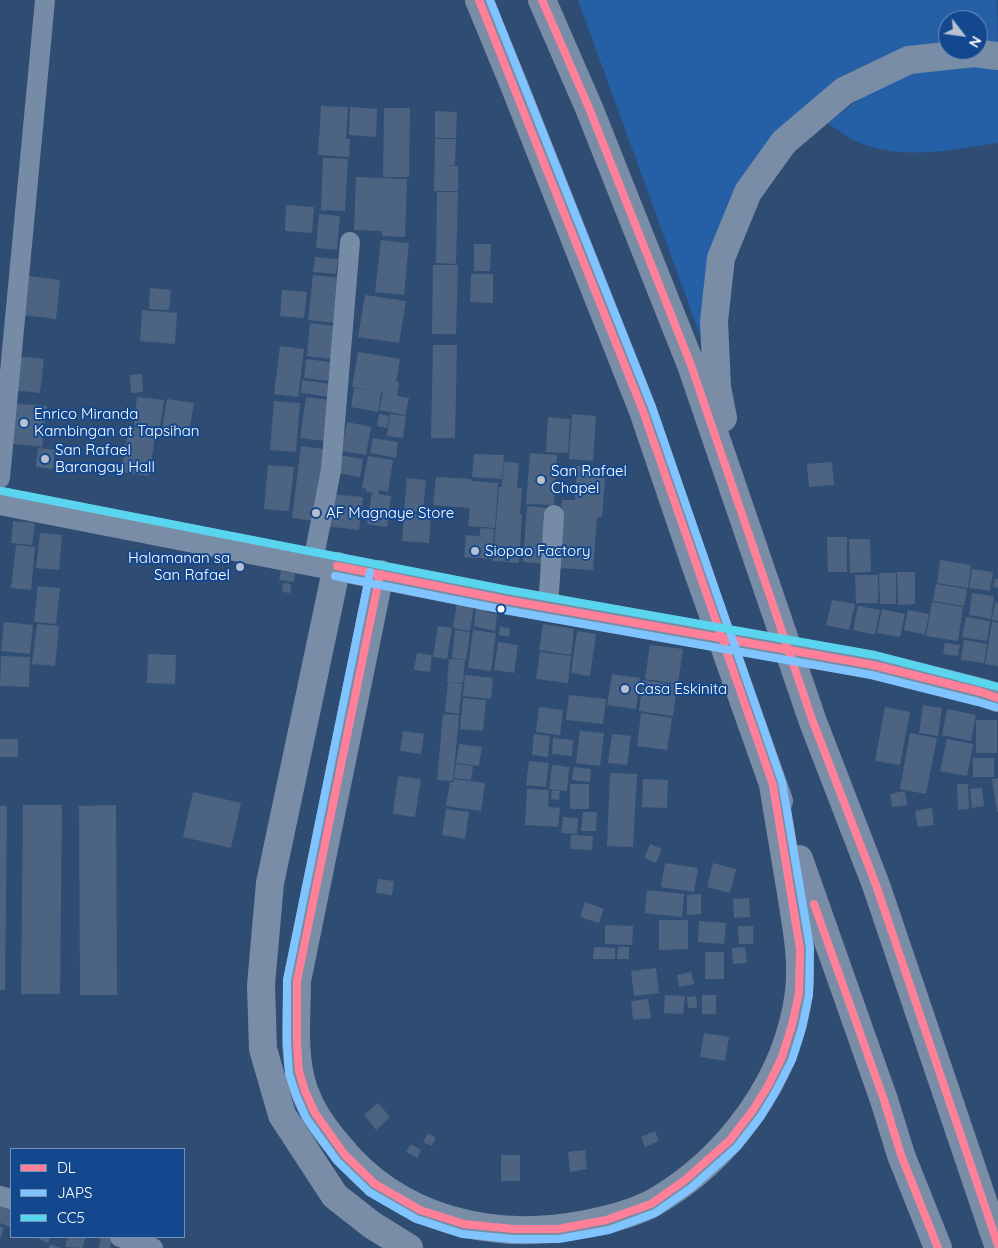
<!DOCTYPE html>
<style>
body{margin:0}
#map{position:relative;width:998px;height:1248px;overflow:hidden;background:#2f4c73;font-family:Quicksand,sans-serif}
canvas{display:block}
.legend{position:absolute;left:10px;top:1148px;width:175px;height:90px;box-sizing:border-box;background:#13488f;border:1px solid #7191bc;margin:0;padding:6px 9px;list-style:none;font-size:15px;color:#fff}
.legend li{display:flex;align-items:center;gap:10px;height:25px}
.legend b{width:25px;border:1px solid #7191bc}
.north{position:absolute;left:938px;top:10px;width:50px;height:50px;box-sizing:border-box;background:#13488f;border:1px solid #7191bc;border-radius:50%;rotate:120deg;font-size:14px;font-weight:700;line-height:20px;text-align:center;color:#fff}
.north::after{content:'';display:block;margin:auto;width:18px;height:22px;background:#b6c0ce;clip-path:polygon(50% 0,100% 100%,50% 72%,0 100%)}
</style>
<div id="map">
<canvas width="998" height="1248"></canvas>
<ul class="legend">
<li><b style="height:6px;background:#ff8098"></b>DL</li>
<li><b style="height:6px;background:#80c4ff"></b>JAPS</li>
<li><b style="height:6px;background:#5ad5f0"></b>CC5</li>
</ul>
<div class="north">N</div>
</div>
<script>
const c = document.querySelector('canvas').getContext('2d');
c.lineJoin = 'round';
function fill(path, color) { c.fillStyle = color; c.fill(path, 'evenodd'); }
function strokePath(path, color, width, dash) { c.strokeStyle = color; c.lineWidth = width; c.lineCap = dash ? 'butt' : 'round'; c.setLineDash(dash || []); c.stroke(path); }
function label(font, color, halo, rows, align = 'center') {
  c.font = font + ' Quicksand,sans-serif'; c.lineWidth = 4; c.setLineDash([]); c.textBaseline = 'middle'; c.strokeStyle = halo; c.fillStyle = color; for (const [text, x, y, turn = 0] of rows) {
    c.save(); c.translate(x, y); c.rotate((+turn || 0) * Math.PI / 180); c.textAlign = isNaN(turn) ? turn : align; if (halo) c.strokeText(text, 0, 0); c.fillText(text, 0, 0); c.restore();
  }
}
fill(new Path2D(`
 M578,0H997L998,47L978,45V20H948V45L884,65L748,173L704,346Z
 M998,61V143C948,150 901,162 853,140C844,135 835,128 827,123L873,89L927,68Z`), '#255fa6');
fill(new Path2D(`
 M321,106L348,107L346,139H350L349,157L318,155Z
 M350,107L377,109L376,137L349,135Z
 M384,108H410L409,177H383Z
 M435,111L457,112L456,138H435Z
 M435,139H456L455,165H442L458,166V191H434Z
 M323,158L348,159L345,211L321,210Z
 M356,177L407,179L405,237L382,236V231L354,230Z
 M437,192H458L456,264L436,263Z
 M286,205L314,207L312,233L285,231Z
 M319,214L340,216L337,250L316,248Z
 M381,240L409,243L404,295L375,292Z
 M474,244H491L490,271H474Z
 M315,257L338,259L336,274L313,272Z
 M433,265H458L456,334H432Z
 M471,274H493V303L470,302Z
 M313,275L341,278L335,323L308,320Z
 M28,276L60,280L56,319L23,315Z
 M150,288L171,290L169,310L149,309Z
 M282,290L307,292L304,318L280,316Z
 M365,295L406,301L399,343L358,337Z
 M142,310L177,313L175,344L140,341Z
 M310,323L335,326L331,359L307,356Z
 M433,345H457L455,438H431Z
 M280,346L304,349L298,397L274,394Z
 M358,352L400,359L396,382H399L397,396L409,398L405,415L379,410L383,393L381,392L378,412L351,407L354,388L374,391L352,387Z
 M15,356L44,359L40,393L12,390Z
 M306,359L330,362L328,381L304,378Z
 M142,374L143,392L131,393L130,375Z
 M302,380L332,384L330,397L301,393Z
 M137,397L164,400L160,428L134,425Z
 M306,397L330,400L325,441L300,438Z
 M167,399L194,403L189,433L162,429Z
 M274,401L300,403L296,452L270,450Z
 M9,403L47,406L42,447L4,443Z
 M379,414L389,416L387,428L377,426Z
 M390,414L406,416L403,438L387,436Z
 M572,414L596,416L593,461L569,459Z
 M548,417L570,419L568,453L546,452Z
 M347,422L371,427L366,455L341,451Z
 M129,426L156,430L149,476L121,472Z
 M373,438L398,442L396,458L370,453Z
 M301,446L330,450L320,522L292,518Z
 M38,448L55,450L53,469L36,467Z
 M530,453L557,455L554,505L526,504Z
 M474,454L504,455L502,479L472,477Z
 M340,455L363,459L360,477L337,473Z
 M368,456L393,460L388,492L379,490L378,494L391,496L387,527L367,524L372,493L366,492L367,489L362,488Z
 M504,462L519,463L517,488H522L520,514H522L519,563L493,561L499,487H502Z
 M832,462L834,485L809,487L807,464Z
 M268,465L294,467L289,511L264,509Z
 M577,466L601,467L600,478H605L602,517H597L593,570L557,568L562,500H575Z
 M436,477L471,479V481L498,483L495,528L468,526L470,508L433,505Z
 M407,478L426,480L423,512L404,511Z
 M329,494L363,497L359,530L325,526Z
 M527,506L549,508L545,564L523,562Z
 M404,513L431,515L429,543L402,541Z
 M13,521L35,523L32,545L11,543Z
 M480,528L494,529L492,559L464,557L466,535L480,536Z
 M40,533L62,535L59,570L36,568Z
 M827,537H847V572H828Z
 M849,539H870L871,572L850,573Z
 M16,545L35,547L31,590L11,588Z
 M940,560L971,565L968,588L937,583Z
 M972,569L993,572L990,591L969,588Z
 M281,571L295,573L294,582L279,580Z
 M897,572H915V604L898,605Z
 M879,573H896V604H880Z
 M855,575H878V603H856Z
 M995,578L998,579V588L993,587Z
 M283,583L291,584L290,593L282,592Z
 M936,584L967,589L964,606L933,601Z
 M38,586L60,588L56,624L34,622Z
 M972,593L994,596L991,619L969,615Z
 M832,600L855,604L849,630L826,625Z
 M932,602L963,607L958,641L926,636Z
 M995,602L998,603V621L992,620Z
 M457,603L474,606L470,631L453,628Z
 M476,606L487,607L486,612L497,614L495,631L474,626Z
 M858,606L880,610L875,635L853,630Z
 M882,609L905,614L900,637L877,633Z
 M908,610L929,614L925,635L904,630Z
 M966,617L990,621L987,641L962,637Z
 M4,622L33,625L30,654L1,651Z
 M992,622L998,623V666L985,664Z
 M37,624L59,626L55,666L32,664Z
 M543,624L574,629L571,655L539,650Z
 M438,626L452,628L447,659L433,657Z
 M500,627L510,628L509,637L499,635Z
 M455,630L470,632L466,660L452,658Z
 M473,630L496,633L491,671L468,668Z
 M577,631L596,634L590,676L571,673Z
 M964,640L987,644L984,663L961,660Z
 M498,642L518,645L514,673L494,670Z
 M945,643L960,645L958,656L943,654Z
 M650,645L683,649L678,684L645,679Z
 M540,652L571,656L568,683L536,679Z
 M417,653L432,655L430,672L414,670Z
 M148,654L176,655L175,684L147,683Z
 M1,656L30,657L29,687L0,686Z
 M449,659L465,660L463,683L447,682Z
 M612,674L640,678L636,709L607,705Z
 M465,675L493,678L491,699L463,696Z
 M643,680L677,685L673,716L639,711Z
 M448,682L462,684L459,714L445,712Z
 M569,695L606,699L603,724L566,720Z
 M463,698L486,700L483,731L460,729Z
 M923,705L942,708L938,736L919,733Z
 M539,707L563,710L560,735L536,732Z
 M885,707L910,712L900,765L875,761Z
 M947,709L976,715L971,741L942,735Z
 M641,713L672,718L667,750L637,746Z
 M443,714L459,715L453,781L437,780Z
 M976,720H997V753H976Z
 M403,731L424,734L421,754L400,751Z
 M580,731L604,733L600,766L576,763Z
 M910,733L937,738L926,794L900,789Z
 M534,734L550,736L548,757L532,755Z
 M612,734L631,736L627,765L608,763Z
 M553,738L573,740L572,756L552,754Z
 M0,739H18V757H0Z
 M947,739L973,744L967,776L940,771Z
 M459,744L482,747L479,766L456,763Z
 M973,758H994V777H973Z
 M529,761L549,763L546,787L526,785Z
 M456,764L473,766L471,780L454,778Z
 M552,765L569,767L567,791L549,789Z
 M574,767L591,769L590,782L572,780Z
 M610,773L637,774L633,847L607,846Z
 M398,776L421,779L415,817L393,814Z
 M998,778V812H997L992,779Z
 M454,779L485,783L481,811L446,806L450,782H454Z
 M643,779L668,780L667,808L642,807Z
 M570,784H589V809H570Z
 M957,784H968L969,809L958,810Z
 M982,788L984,806L972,808L970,789Z
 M527,789L549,790L548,807L560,808L558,827L525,825Z
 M552,790L560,791L559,800L551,799Z
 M905,791L907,805L892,807L890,794Z
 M193,792L241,803L231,848L183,837Z
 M23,805H62L60,994H21Z
 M116,805L117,995H80L79,806Z
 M0,806H7L5,990H0Z
 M932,808L934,825L918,827L915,811Z
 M446,809L469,812L465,839L442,835Z
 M583,812H597L596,831H581Z
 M563,817L578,818L577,834L561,833Z
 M571,835L593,836L592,850L570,849Z
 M650,844L662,849L656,863L644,858Z
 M665,863L698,868L694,892L661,887Z
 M713,863L736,869L730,893L707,887Z
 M378,879L394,881L392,895L376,893Z
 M647,890L684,894L682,917L645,913Z
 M701,894V914L687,915V895Z
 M749,898L750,917L734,918L733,899Z
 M585,902L604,909L599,923L580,917Z
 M659,920H688V949L659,950Z
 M699,921L726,923L724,944L698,942Z
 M605,925L633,926L632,945L605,944Z
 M738,926H753V944H739Z
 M594,947L615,948V959H593Z
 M618,947H629V959H617Z
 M745,947L747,963L733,964L732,948Z
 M705,952H724V979H705Z
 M656,968L659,993L634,996L631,971Z
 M691,972L694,984L679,987L677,975Z
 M665,995L685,996L683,1014L664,1013Z
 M702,995H716V1014H702Z
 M696,996L697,1008H688L687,997Z
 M648,999L651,1018L633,1020L631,1001Z
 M704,1033L729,1037L725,1061L700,1057Z
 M378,1103L390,1117L376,1130L364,1115Z
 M655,1131L659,1141L645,1147L641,1137Z
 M428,1133L436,1138L432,1146L423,1142Z
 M411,1144L421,1150L417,1158L406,1152Z
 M585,1150L587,1169L570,1172L568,1152Z
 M501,1155H520V1181H501Z
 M0,1201L11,1205L10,1227L0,1223Z
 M0,1226L4,1228L0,1239Z
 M40,1237H50L48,1243L39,1239Z
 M68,1237H86L82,1248L65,1247Z
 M101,1237L112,1238L110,1248H99Z
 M50,1244L61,1248H49Z`), '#4c6482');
strokePath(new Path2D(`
 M0,478L45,0
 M313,562L331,470L350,242
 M548,608L554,515
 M0,1196L11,1199
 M120,1237L153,1248`), '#768ca6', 20);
strokePath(new Path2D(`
 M479,0L514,85L643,411L694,561L779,801
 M542,0L589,108L691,365L813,722L876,885L998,1245
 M723,418L717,387L714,321L721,258L748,192L784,142L844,91L909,60L974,53L998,56
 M0,501L506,600L873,665L981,692L998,698
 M337,566L270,883L261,985L263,1049L282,1115L335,1196L372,1225L409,1248
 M380,574L297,981C297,1016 292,1055 304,1090C311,1110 324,1129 338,1145C399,1221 494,1242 586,1224C607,1220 634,1213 653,1203C728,1160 788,1080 799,992C803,959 796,926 791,893C785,857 779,821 773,785
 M799,859L884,1100L901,1155L938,1248`), '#798da6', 28);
strokePath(new Path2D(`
 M542,0L589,108L691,365L813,722L876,885L998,1245
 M337,566L506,600L873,665L981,692L998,698
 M380,574L297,981V1044L299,1071L305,1091L315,1113L345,1155L375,1184L420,1210L464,1224L513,1229H558L606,1220L651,1204L685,1180L730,1140L753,1110L768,1086L782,1057L792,1025L799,993L800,949L773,785L643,411L479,0
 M814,904L884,1100L901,1155L938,1248`), '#ff8098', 8);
strokePath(new Path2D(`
 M370,572L287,980V1044L289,1074L296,1095L306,1118L337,1161L369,1192L416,1219L462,1234L513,1239H559L609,1230L655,1213L691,1188L737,1147L761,1116L776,1091L792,1060L802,1028L809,995L810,947L782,782L652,407L490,0
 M335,576L504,610L871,675L978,702L995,707`), '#80c4ff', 8);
strokePath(new Path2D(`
 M2,491L508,590L875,655L998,687`), '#5ad5f0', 8);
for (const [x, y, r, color] of [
 [24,423,5,"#b6c0ce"],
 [45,459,5,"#b6c0ce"],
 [541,480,5,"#b6c0ce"],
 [316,513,5,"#b6c0ce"],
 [475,551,5,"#b6c0ce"],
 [240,567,5,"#b6c0ce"],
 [501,609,4.5,"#fff"],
 [625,689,5,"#b6c0ce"]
]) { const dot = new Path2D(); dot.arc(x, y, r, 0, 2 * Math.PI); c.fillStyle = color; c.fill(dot); strokePath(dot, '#13488f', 2); }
label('15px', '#fff', '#13488f', [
 ["Enrico Miranda",34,414],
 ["Kambingan at Tapsihan",34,431],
 ["San Rafael",55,450],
 ["Barangay Hall",55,467],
 ["San Rafael",551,471],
 ["Chapel",551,488],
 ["AF Magnaye Store",326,513],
 ["Siopao Factory",485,551],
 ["Halamanan sa",230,558,"right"],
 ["San Rafael",230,575,"right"],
 ["Casa Eskinita",635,689]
], 'left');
</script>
